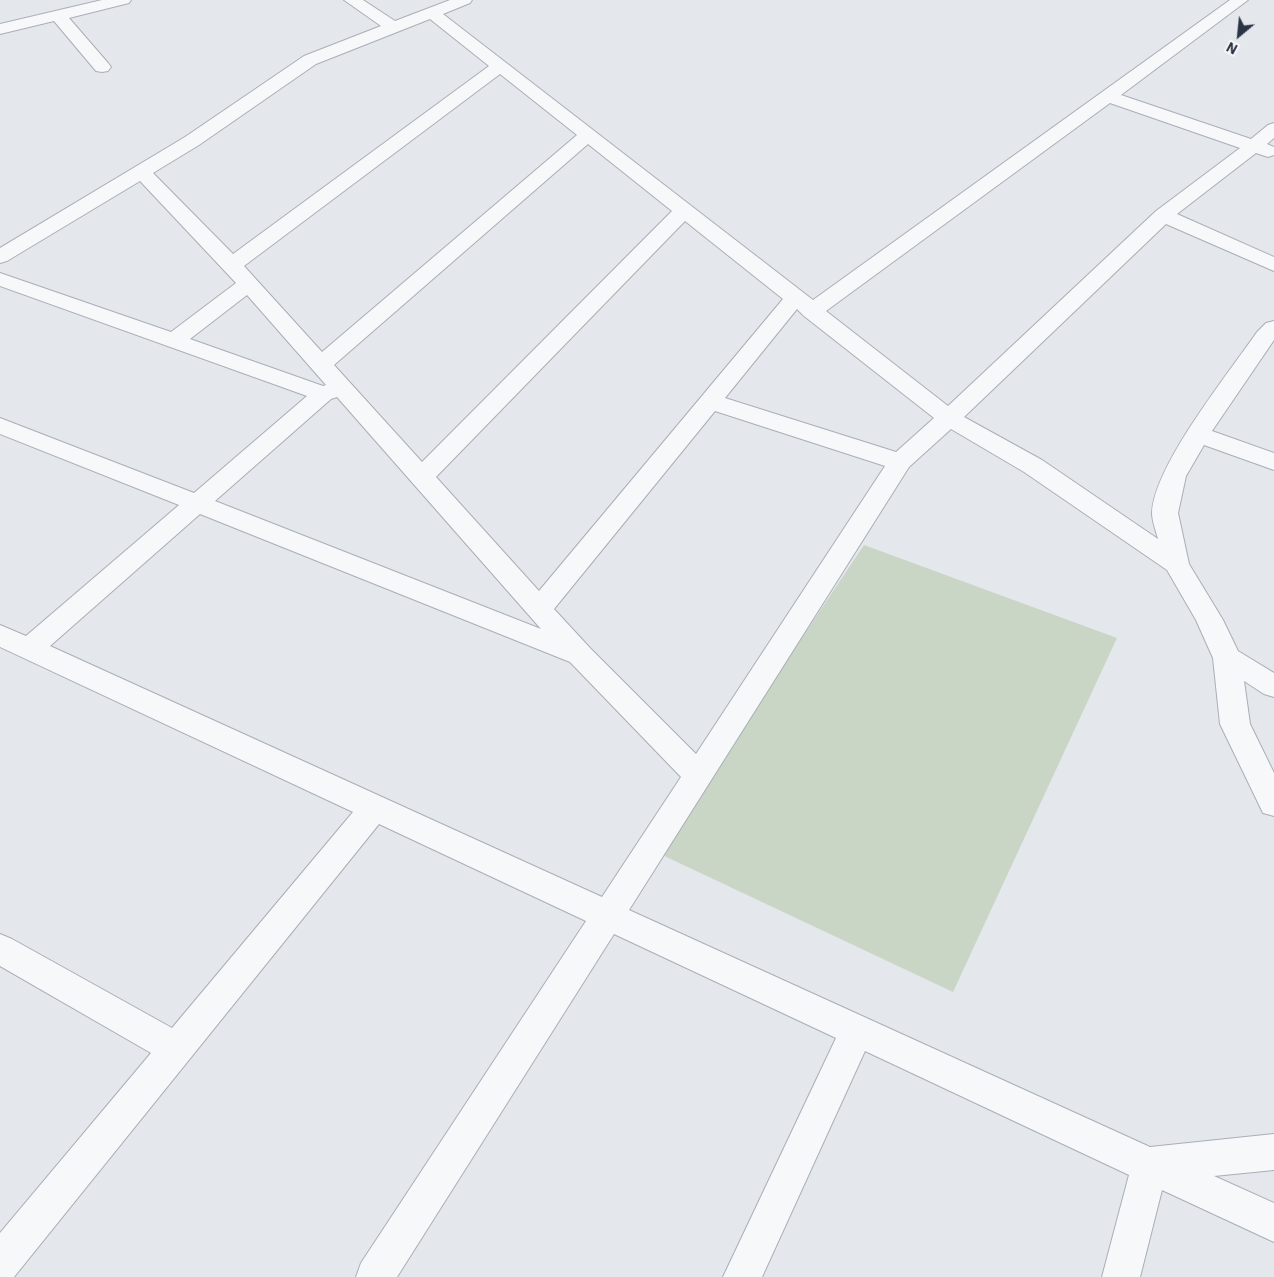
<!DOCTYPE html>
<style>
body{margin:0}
#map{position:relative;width:1274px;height:1277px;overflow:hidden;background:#e4e7ec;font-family:"IBM Plex Sans",sans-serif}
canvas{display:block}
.north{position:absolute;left:1214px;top:10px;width:50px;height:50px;-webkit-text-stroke:4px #f4f6f9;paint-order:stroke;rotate:208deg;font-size:14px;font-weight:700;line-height:20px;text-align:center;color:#2b3445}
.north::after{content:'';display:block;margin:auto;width:18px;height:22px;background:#2b3445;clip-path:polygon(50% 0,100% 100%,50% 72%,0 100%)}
</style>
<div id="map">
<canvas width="1274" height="1277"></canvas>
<div class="north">N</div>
</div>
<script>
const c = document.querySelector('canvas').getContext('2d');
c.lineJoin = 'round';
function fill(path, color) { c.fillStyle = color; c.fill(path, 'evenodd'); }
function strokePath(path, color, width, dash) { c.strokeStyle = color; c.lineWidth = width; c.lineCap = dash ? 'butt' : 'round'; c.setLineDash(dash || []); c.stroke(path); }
fill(new Path2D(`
 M864,545L1117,638L953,992L658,853Z`), '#c9d6c5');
const minor = new Path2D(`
 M102,0H131L129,3L69,18L108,63L111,67L108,71L102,72L96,71L54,21L0,34V24Z
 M344,0H363L395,21L450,0H472L470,3L443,14L813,300L1230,0H1248L1121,95L1251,139L1268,125L1274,123V138L1267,144L1274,147V155L1268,157L1256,153L1177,214L1274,257V271L1166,224L964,417L1042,460L1158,539C1156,531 1152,521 1152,513C1154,465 1229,373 1257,332L1266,323L1274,321V340L1212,431L1274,453V470L1204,445L1186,476L1178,513L1189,564L1223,620L1238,651L1274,673V697L1264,694L1244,681L1250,724L1274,773V816L1263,813L1220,724L1213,658L1196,620L1167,570L1024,472L951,429L909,467L629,910L1150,1147L1274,1134V1170L1214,1176L1274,1203V1242L1162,1190L1140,1277H1102L1129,1175L865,1051L762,1277H723L836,1038L614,934L397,1277H356L361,1263L586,921L379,824L14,1277H0V1233L151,1053L0,966V934L12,939L172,1028L353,812L0,647V625L26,636L179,505L0,434V418L194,493L307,396L0,286V273L171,332L236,283L140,181L7,261L0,263V248L185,137L304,56L381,26ZM430,19L489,66L233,254L153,173L199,145L316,64ZM500,74L577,135L322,352L244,266ZM1110,103L1240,148L1156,211L948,406L826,311ZM588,144L672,211L422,462L334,365ZM685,221L783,299L539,591L436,477ZM247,295L326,385L323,386L190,339ZM797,309L804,316L934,418L896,452L725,398ZM337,397L541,629L215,501L331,399ZM715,411L885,466L696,754L590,648L554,609ZM200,514L570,662L681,777L602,897L50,646Z`);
strokePath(minor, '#a9aeb7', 2);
fill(minor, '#f7f8fa');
</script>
